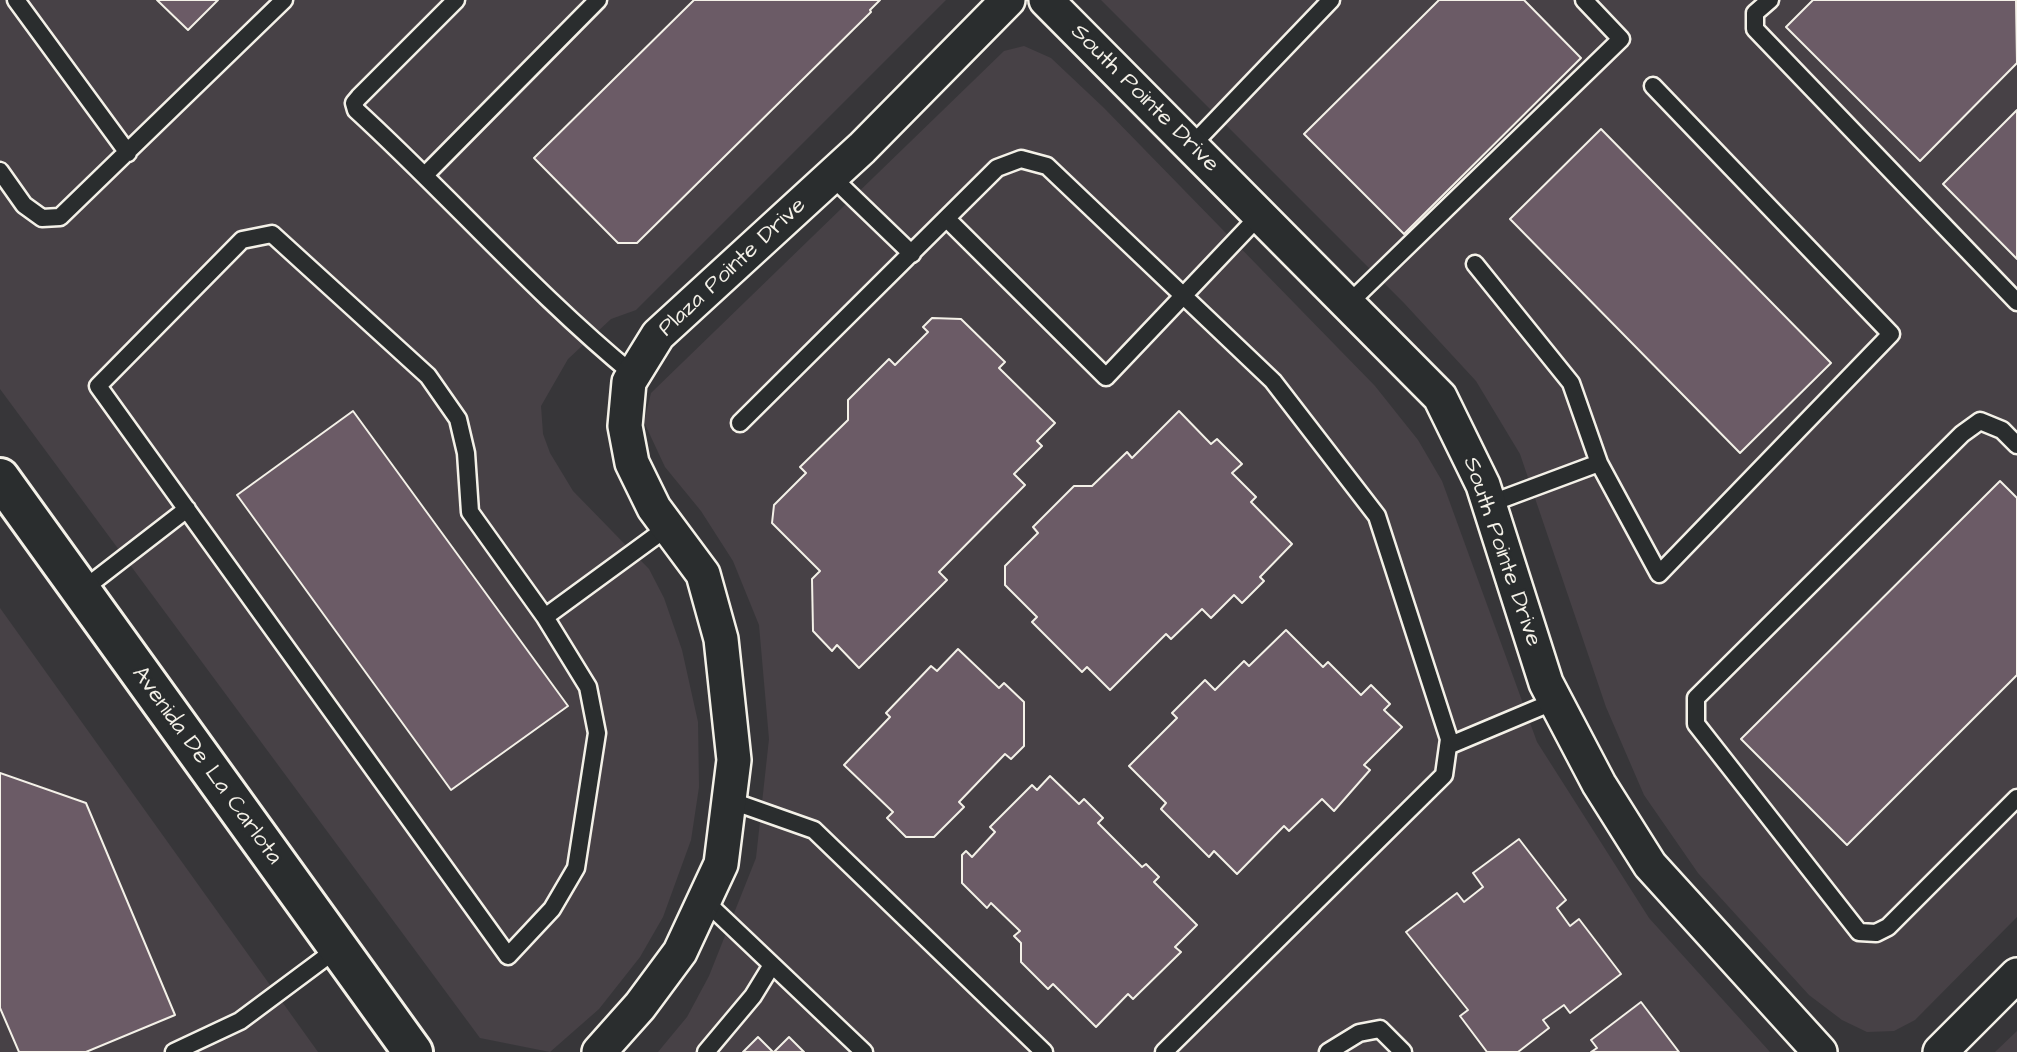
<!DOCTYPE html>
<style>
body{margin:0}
canvas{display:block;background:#373639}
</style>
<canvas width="2017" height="1052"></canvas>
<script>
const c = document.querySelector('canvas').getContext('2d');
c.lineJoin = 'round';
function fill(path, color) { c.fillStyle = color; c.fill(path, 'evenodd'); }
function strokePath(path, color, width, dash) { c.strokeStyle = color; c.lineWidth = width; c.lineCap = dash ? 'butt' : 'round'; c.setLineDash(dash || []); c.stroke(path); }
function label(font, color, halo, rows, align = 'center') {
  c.font = font + ' "Architects Daughter",sans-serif'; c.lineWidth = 5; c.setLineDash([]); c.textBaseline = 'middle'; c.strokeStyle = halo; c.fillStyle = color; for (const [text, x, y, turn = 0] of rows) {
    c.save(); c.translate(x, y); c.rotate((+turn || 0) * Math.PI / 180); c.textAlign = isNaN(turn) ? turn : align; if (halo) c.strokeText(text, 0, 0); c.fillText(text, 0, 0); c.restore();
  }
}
fill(new Path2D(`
 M0,0H946L636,310L611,319L568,359L541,406L543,434L550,453L573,491L649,569L664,598L682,650L698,722L699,787L691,840L663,917L640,957L599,1009L550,1052L480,1038L0,389Z
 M1101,0H2017V917L1915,1020L1894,1031L1867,1032L1842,1020L1809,995L1698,873L1644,795L1606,707L1520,454L1476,381L1404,303Z
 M1024,46L1051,58L1104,108L1375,386L1418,440L1442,481L1537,742L1649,918L1770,1052H658L687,1017L709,976L756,858L769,739L759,625L733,561L701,511L665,467L644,422L651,393L1004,51Z
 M0,608L318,1052H0Z
 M2017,1031V1052H1995Z`), '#474146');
const building = new Path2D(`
 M157,0H218L188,30Z
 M694,0H880L870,10L871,12L637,243H618L534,158Z
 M1439,0H1524L1581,58L1404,234L1304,134Z
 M1813,0H2016L2017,63L1920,161L1786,27Z
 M2017,110V259L1943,184Z
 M1601,129L1831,363L1740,453L1510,219Z
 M932,318L961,319L1005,362L999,368L1055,423L1037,441L1042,446L1014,474L1025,485L939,572L947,580L859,668L837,645L832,651L813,631L812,579L820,571L772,523L774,505L806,473L800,467L848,420V400L889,359L895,365L928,332L923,327Z
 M353,411L568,706L451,790L237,495Z
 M1179,411L1211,444L1217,439L1242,464L1232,473L1256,497L1251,502L1292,544L1260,577L1264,581L1242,603L1234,595L1211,618L1202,609L1171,639L1166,634L1110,690L1087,667L1082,672L1032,622L1037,617L1005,585V566L1038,533L1033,527L1074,486H1092L1127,452L1132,458Z
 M2000,481L2017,498V675L1847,845L1741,739Z
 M1286,630L1323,667L1328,662L1361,695L1371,685L1390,704L1384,710L1402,727L1364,765L1370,770L1334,811L1322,799L1289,831L1284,826L1237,874L1214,851L1209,857L1161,809L1166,803L1129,766L1177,718L1172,713L1205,680L1215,690L1244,661L1249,666Z
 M958,649L999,688L1004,683L1024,702V746L1011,759L1005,754L959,802L964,807L934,837H906L887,818L893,812L844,765L890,717L886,713L931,666L937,671Z
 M0,773L86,803L175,1015L86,1052H19L0,1008Z
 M1050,776L1079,804L1084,799L1103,818L1098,823L1142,867L1146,864L1159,877L1154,882L1197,925L1175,947L1181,952L1133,999L1128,994L1096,1027L1053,984L1048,989L1021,962V943L1014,936L1020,931L991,903L987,908L962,883V855L966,851L972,857L995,832L990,827L1032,785L1037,790Z
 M1519,839L1566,900L1557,908L1570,926L1579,919L1621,974L1570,1013L1564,1005L1543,1020L1549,1028L1518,1052H1487L1460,1016L1468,1010L1406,932L1457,893L1464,902L1483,887L1473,873Z
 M1641,1002L1679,1052H1591L1597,1048L1591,1040Z
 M758,1037L773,1052H743Z
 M789,1037L804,1052H774Z`);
fill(building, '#6b5b66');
strokePath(building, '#f4f1e8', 2);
const lane = new Path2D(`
 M16,0L128,153
 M456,0L359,97L354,103L356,110C450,196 535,294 634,375
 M1770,0L1755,13V29L2017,302
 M1191,146L1331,0
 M0,171L24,205L42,218L60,217L284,0
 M426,174L598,0
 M831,176L912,254
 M947,219L1106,377L1260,215
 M272,234L428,376L458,419L466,453L470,512L545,617L588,687L597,733L576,868L552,909L508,956L98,386L242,240Z
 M1475,264L1571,383L1599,463
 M1348,304L1621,39L1584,0
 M740,423L997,168L1021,159L1047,166L1273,381L1377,516L1449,739L1444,775L1164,1052
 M2017,445L2002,430L1980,421L1962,434L1696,698V724L1859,932L1876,933L1888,927L2017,798
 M1489,504L1599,463L1659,574L1891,334L1653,86
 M81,591L187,509
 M545,617L668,527
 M1448,746L1555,701
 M729,800L814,830L1044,1052
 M704,900L864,1052
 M174,1052L240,1021L338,948
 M706,1052L753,996L772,965
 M1328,1052L1359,1033L1380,1029L1403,1052`);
const street = new Path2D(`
 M1046,0L1440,397L1483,485L1546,683L1599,784L1650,865L1820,1052
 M599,1052L640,1006L680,952L721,864L734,760L721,639L703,574L654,508L632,463L625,426L629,382L658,335L862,148L1008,0
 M1940,1052L2017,975`);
const secondary = new Path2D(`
 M0,478L413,1052`);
strokePath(lane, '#f4f1e8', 21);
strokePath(street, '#f4f1e8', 38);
strokePath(secondary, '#f4f1e8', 44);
strokePath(lane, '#2a2d2e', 16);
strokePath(street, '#2a2d2e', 33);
strokePath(secondary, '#2a2d2e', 38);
label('23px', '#f4f1e8', '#2a2d2e', [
 ["South Pointe Drive",1144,99,45],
 ["Plaza Pointe Drive",733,268,-43],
 ["South Pointe Drive",1501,552,71],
 ["Avenida De La Carlota",206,766,54]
]);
</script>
